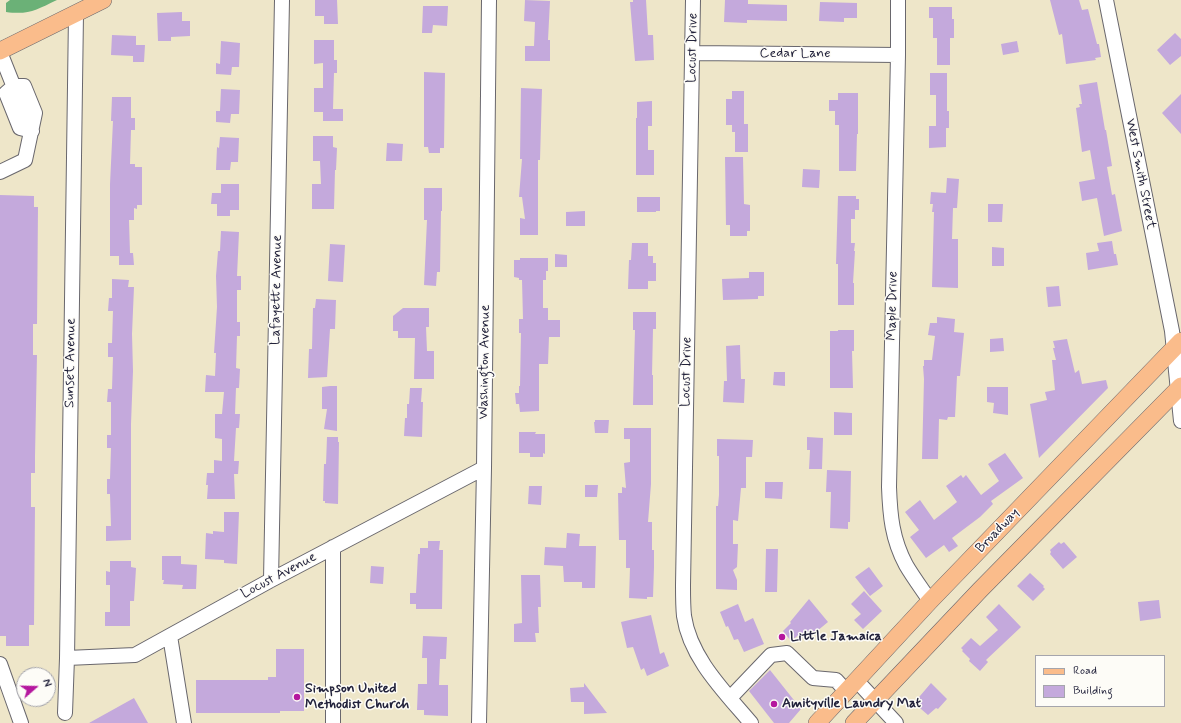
<!DOCTYPE html>
<style>
body{margin:0}
#map{position:relative;width:1181px;height:723px;overflow:hidden;background:#eee6c9;font-family:Mynerve,sans-serif}
canvas{display:block}
.legend{position:absolute;left:1035px;top:655px;width:130px;height:52px;box-sizing:border-box;background:#fdfcf7;border:1px solid #a5a5ac;margin:0;padding:5px 7px;list-style:none;font-size:12px;color:#22223b}
.legend li{display:flex;align-items:center;gap:8px;height:20px}
.legend b{width:20px;border:1px solid #a5a5ac}
.north{position:absolute;left:16px;top:667px;width:40px;height:40px;box-sizing:border-box;background:#fdfcf7;border:1px solid #a5a5ac;border-radius:50%;rotate:70deg;font-size:11px;font-weight:700;line-height:16px;text-align:center;color:#22223b}
.north::after{content:'';display:block;margin:auto;width:14px;height:18px;background:#b5179e;clip-path:polygon(50% 0,100% 100%,50% 72%,0 100%)}
</style>
<div id="map">
<canvas width="1181" height="723"></canvas>
<ul class="legend">
<li><b style="height:5px;background:#fabc8b"></b>Road</li>
<li><b style="height:11px;background:#c4a9dc"></b>Building</li>
</ul>
<div class="north">N</div>
</div>
<script>
const c = document.querySelector('canvas').getContext('2d');
c.lineJoin = 'round';
function fill(path, color) { c.fillStyle = color; c.fill(path, 'evenodd'); }
function strokePath(path, color, width, dash) { c.strokeStyle = color; c.lineWidth = width; c.lineCap = dash ? 'butt' : 'round'; c.setLineDash(dash || []); c.stroke(path); }
function label(font, color, halo, rows, align = 'center') {
  c.font = font + ' Mynerve,sans-serif'; c.lineWidth = 3; c.setLineDash([]); c.textBaseline = 'middle'; c.strokeStyle = halo; c.fillStyle = color; for (const [text, x, y, turn = 0] of rows) {
    c.save(); c.translate(x, y); c.rotate((+turn || 0) * Math.PI / 180); c.textAlign = isNaN(turn) ? turn : align; if (halo) c.strokeText(text, 0, 0); c.fillText(text, 0, 0); c.restore();
  }
}
fill(new Path2D(`
 M10,0H57C36,10 29,15 6,12V3Z`), '#6bb177');
fill(new Path2D(`
 M315,0H337L338,24H324V16H315Z
 M525,0L550,1L548,40H550V61H525V46H534L535,22L524,21Z
 M633,0H646L648,35H653L654,60L635,61L630,2H633Z
 M725,0H748V4L787,5V21L747,20V23L724,22Z
 M1050,0H1079L1082,10L1088,9L1097,44H1099L1101,57L1095,58L1096,60L1066,64L1062,34L1059,35Z
 M820,2L857,3V18H844V22L819,21Z
 M423,6H448L447,26L433,25L432,33H422Z
 M929,7H952V19H954V38H950V65H937V38H933V18H929Z
 M182,12V21H190V36L171,37V41H158L157,13Z
 M1175,33L1181,39V56L1170,65L1157,50Z
 M112,35L136,36V45H145L144,62H133V56L111,55Z
 M314,40H334V60H337V73H334L333,109H343V121H323V112H314V88H323V63L314,64Z
 M221,41L240,43L239,67H232L231,75L216,74V63L220,64Z
 M1017,41L1019,52L1003,55L1001,44Z
 M424,72L445,73L444,148H440V153H429L428,147H424Z
 M930,73H947V111H949V128H946V147L929,148V126H936V95H930Z
 M1097,82L1105,130H1106L1112,166L1107,167L1112,195L1115,194L1122,231L1104,236L1097,198L1082,201L1079,182L1095,179L1090,150L1082,152L1076,108L1080,107L1079,104H1082L1079,85Z
 M521,88L542,89L540,160H538V235H520V218L525,219L522,197H519L522,159H520Z
 M221,89L240,90L239,114H231L230,123L216,122V111H220Z
 M732,91H744V124H748V152H735V132H732V125H726V99H732Z
 M838,93H858V134H857L856,171H839V125H835V111H829V100H838Z
 M1181,94V134L1162,113Z
 M112,97H131V118H135V130H131L130,164H135V167H142V205H137V209L134,208V220H129L130,253H133L134,265H119V256H110V184L113,121H111Z
 M652,101V126H648V150H654V175H636V118H637V102Z
 M313,136H333V147L337,148L336,170H335L334,209H312V184H321L320,161H313Z
 M220,137L239,138L238,162H231L230,170H216L217,147L219,148Z
 M387,143L403,144L402,161H386Z
 M725,157H743L744,204L750,205V231H747V236H730V225H726Z
 M803,169L820,170L819,188L802,187Z
 M947,178L959,179L957,208H953L952,239H958V288L932,287L934,212H932L933,204H930L931,192L946,193Z
 M221,184H239V210H230V216H217V204H211L212,193H221Z
 M424,188H442V211H441L440,272H437L436,286L424,285L427,220H424Z
 M0,195L34,196V207H38L37,324H33V355H37L35,456V473H31V507H35L34,625H29V646H6V636H0Z
 M838,196H856V199H859V210H855V219H851V243H855L854,251H855L853,283H854V305H838V264H836Z
 M637,197H660V211H656V212H637Z
 M988,204H1003L1002,222H988Z
 M585,211V226H566V212Z
 M221,231L239,232L237,276H241V290H237V322H240V336H237L236,368L240,369L239,388H236L235,414H240L239,428H236L234,461H239L238,474H234L235,499H207L208,485H206L207,473H214V460L222,461V439L215,438V414H222L224,392H205L206,375L215,376L216,353H214L217,307L216,276L218,251H220Z
 M1112,241L1114,254H1116L1118,265L1088,270L1086,253L1099,251L1097,243Z
 M632,243H648V256H653V263H656V281H648V289H628L629,260H631Z
 M330,244L345,245L343,282L328,281Z
 M992,247L1004,248V266H992Z
 M555,254L567,255V267H555Z
 M520,258H548V271H546V280H543V308H548V320H560V337H549L548,364H539V411L520,412L519,404H516L515,393H519V386H520L521,333H519V319H523L522,280H519V278L514,277V260H520Z
 M749,272H764V296H758V299L723,300L722,279L749,278Z
 M112,279L129,280L128,287H134L132,334L133,371L131,424V540L106,541V526H111L110,494H107V479H110L111,448H107V435H111V402H107L108,389H112L113,357H108V343H112L113,311H108L109,298H112Z
 M1059,286L1061,306L1048,307L1046,287Z
 M316,299L336,300L335,329H330L327,377L308,378L309,349H312L313,308H315Z
 M403,308H429V327H426L427,351H434V379H414L415,338H398V331H393V316Z
 M633,312H656V329H653L652,375H653V405H633L635,330H633Z
 M937,317L955,319L954,332L964,333L960,376H957L955,417H948L947,420L939,419L938,459H922L924,379L923,366H924V360H932L935,336L928,335L930,323H937Z
 M838,330H854V351H852L853,388H830V331H838Z
 M1003,338L1004,351L990,352V339Z
 M1067,339L1075,373L1079,370L1082,384L1106,380L1108,388L1039,458L1030,404L1047,400L1045,392L1055,390L1052,360H1056L1053,348H1055L1053,341Z
 M740,345L741,379H745L744,403L723,402L724,381H727L726,346Z
 M774,372H785V386L773,385Z
 M330,386H337V431L324,429L327,409H322V387Z
 M987,387H1008V415L993,413L994,403L987,402Z
 M410,388H422L421,402H423L422,437L404,436L405,418H407V404H409Z
 M834,412L852,413V435H834Z
 M595,420H609L608,433H595L594,422H595Z
 M624,428H651V484L648,522H652V550H654V567L653,597H647V599L629,598L630,568H626V540H619L618,493H622V487L626,488L624,463L630,462V439H624Z
 M519,432H536L535,434H545V454L543,453V457H530V453H519Z
 M327,437H338V442H339L338,504L325,503V501H323L324,464H326Z
 M807,437L823,438L822,469H809L810,450H807Z
 M717,439L753,440L752,457H746V488H741L738,521L733,520V544H738L737,567L733,570L737,580V590L716,589V506H718L719,495V456H717Z
 M1005,453L1023,478L991,501L993,504L980,517L952,538L958,546L949,552L944,545L926,558L910,537L919,530L905,512L920,500L934,520L957,502L946,486L961,475L963,478L966,475L981,495L999,481L988,464Z
 M827,470L851,471L850,522H848V529L830,528L831,492H826Z
 M765,482H783L782,499L765,498Z
 M585,485H598L597,497H585Z
 M529,486H542L541,505L528,504Z
 M224,512H239L237,564L224,563V560L205,559L206,533L213,534V531L224,532Z
 M567,533L580,534L579,546H596L595,588H582V582H564L563,566L544,565L545,547L566,548Z
 M428,541H440L439,550H443L442,609H416V604H410V593H416L418,554H420V548H428Z
 M1059,542L1061,544L1064,542L1077,557L1063,569L1050,554L1051,552L1050,550Z
 M766,549H778L777,592H765Z
 M162,556H181V564L197,565L196,589H182L183,585L163,584L164,580H162Z
 M110,561H131V567L136,568L134,601H130V626H105V612H110V585H106V571L110,572Z
 M371,566L384,567L383,584L370,583Z
 M869,567L883,586L870,596L855,577Z
 M1030,573L1044,586L1043,587L1045,589L1033,601L1017,586Z
 M521,575H540L541,607H538L539,633H535L536,642H514V624L522,623Z
 M864,591L882,611L863,629L854,620L861,614L851,604Z
 M809,599L828,622L805,641L800,634L791,641L783,631L791,623L790,622Z
 M1159,600L1161,618L1140,621L1138,602Z
 M738,604L745,622L753,618L764,644L744,652L738,639L734,640L728,626L726,627L720,612Z
 M999,604L1021,627L986,660L988,662L980,671L969,661L970,659L962,651L963,650L961,648L971,638L980,646L998,630L986,617Z
 M651,615L660,654L664,652L669,666L647,676L644,668L641,670L633,647L627,648L621,622Z
 M423,636L447,637L446,659H440L439,685H448V716L424,715V710H417L418,684H427V658H422Z
 M276,649H304V711H280V713H196V680H268V677H276Z
 M770,670L801,709L789,723H774L749,691Z
 M584,683L594,696L607,713L584,714V702H571L570,688L584,687Z
 M931,683L947,699L938,709L936,708L928,715L914,703Z
 M134,698L148,723H89Z`), '#c4a9dc');
const minor = new Path2D(`
 M693,0L683,585C683,595 683,606 684,616C690,658 725,692 751,723
 M898,0V55L889,487C890,515 892,539 906,565C913,577 922,589 930,601
 M1106,0L1172,331L1181,421
 M0,52L31,130
 M693,53L898,55
 M0,172L25,160L35,113L24,86H14L6,93L20,128L32,131
 M333,547V723
 M271,580L282,0
 M170,636L184,723
 M67,658L135,655L271,580L484,468
 M0,664L21,723
 M857,681L896,723
 M730,698L771,655L787,653L813,678L836,680L847,692
 M65,713L67,658L76,14
 M479,723L484,468L489,0`);
const major = new Path2D(`
 M0,51L103,0
 M817,723L930,601L1181,341
 M854,723L980,590L1181,386`);
strokePath(minor, '#69676d', 16);
strokePath(major, '#69676d', 18);
strokePath(minor, '#fff', 14);
strokePath(major, '#fabc8b', 17);
for (const [x, y, r, color] of [
 [782,637,4,"#b5179e"],
 [297,697,4,"#b5179e"],
 [774,704,4,"#b5179e"]
]) { const dot = new Path2D(); dot.arc(x, y, r, 0, 2 * Math.PI); c.fillStyle = color; c.fill(dot); strokePath(dot, '#fdfcf7', 1.5); }
label('14px', '#22223b', '#fdfcf7', [
 ["Locust Drive",693,48,-89],
 ["Cedar Lane",795,54],
 ["West Smith Street",1140,174,79],
 ["Lafayette Avenue",277,290,-89],
 ["Maple Drive",893,306,-89],
 ["Washington Avenue",485,362,-89],
 ["Sunset Avenue",71,363,-89],
 ["Locust Drive",687,372,-89],
 ["Broadway",998,531,-46],
 ["Locust Avenue",279,576,-28]
]);
label('bold 14px', '#22223b', '#fdfcf7', [
 ["Little Jamaica",790,637],
 ["Simpson United",305,689],
 ["Methodist Church",305,705],
 ["Amityville Laundry Mat",782,704]
], 'left');
</script>
